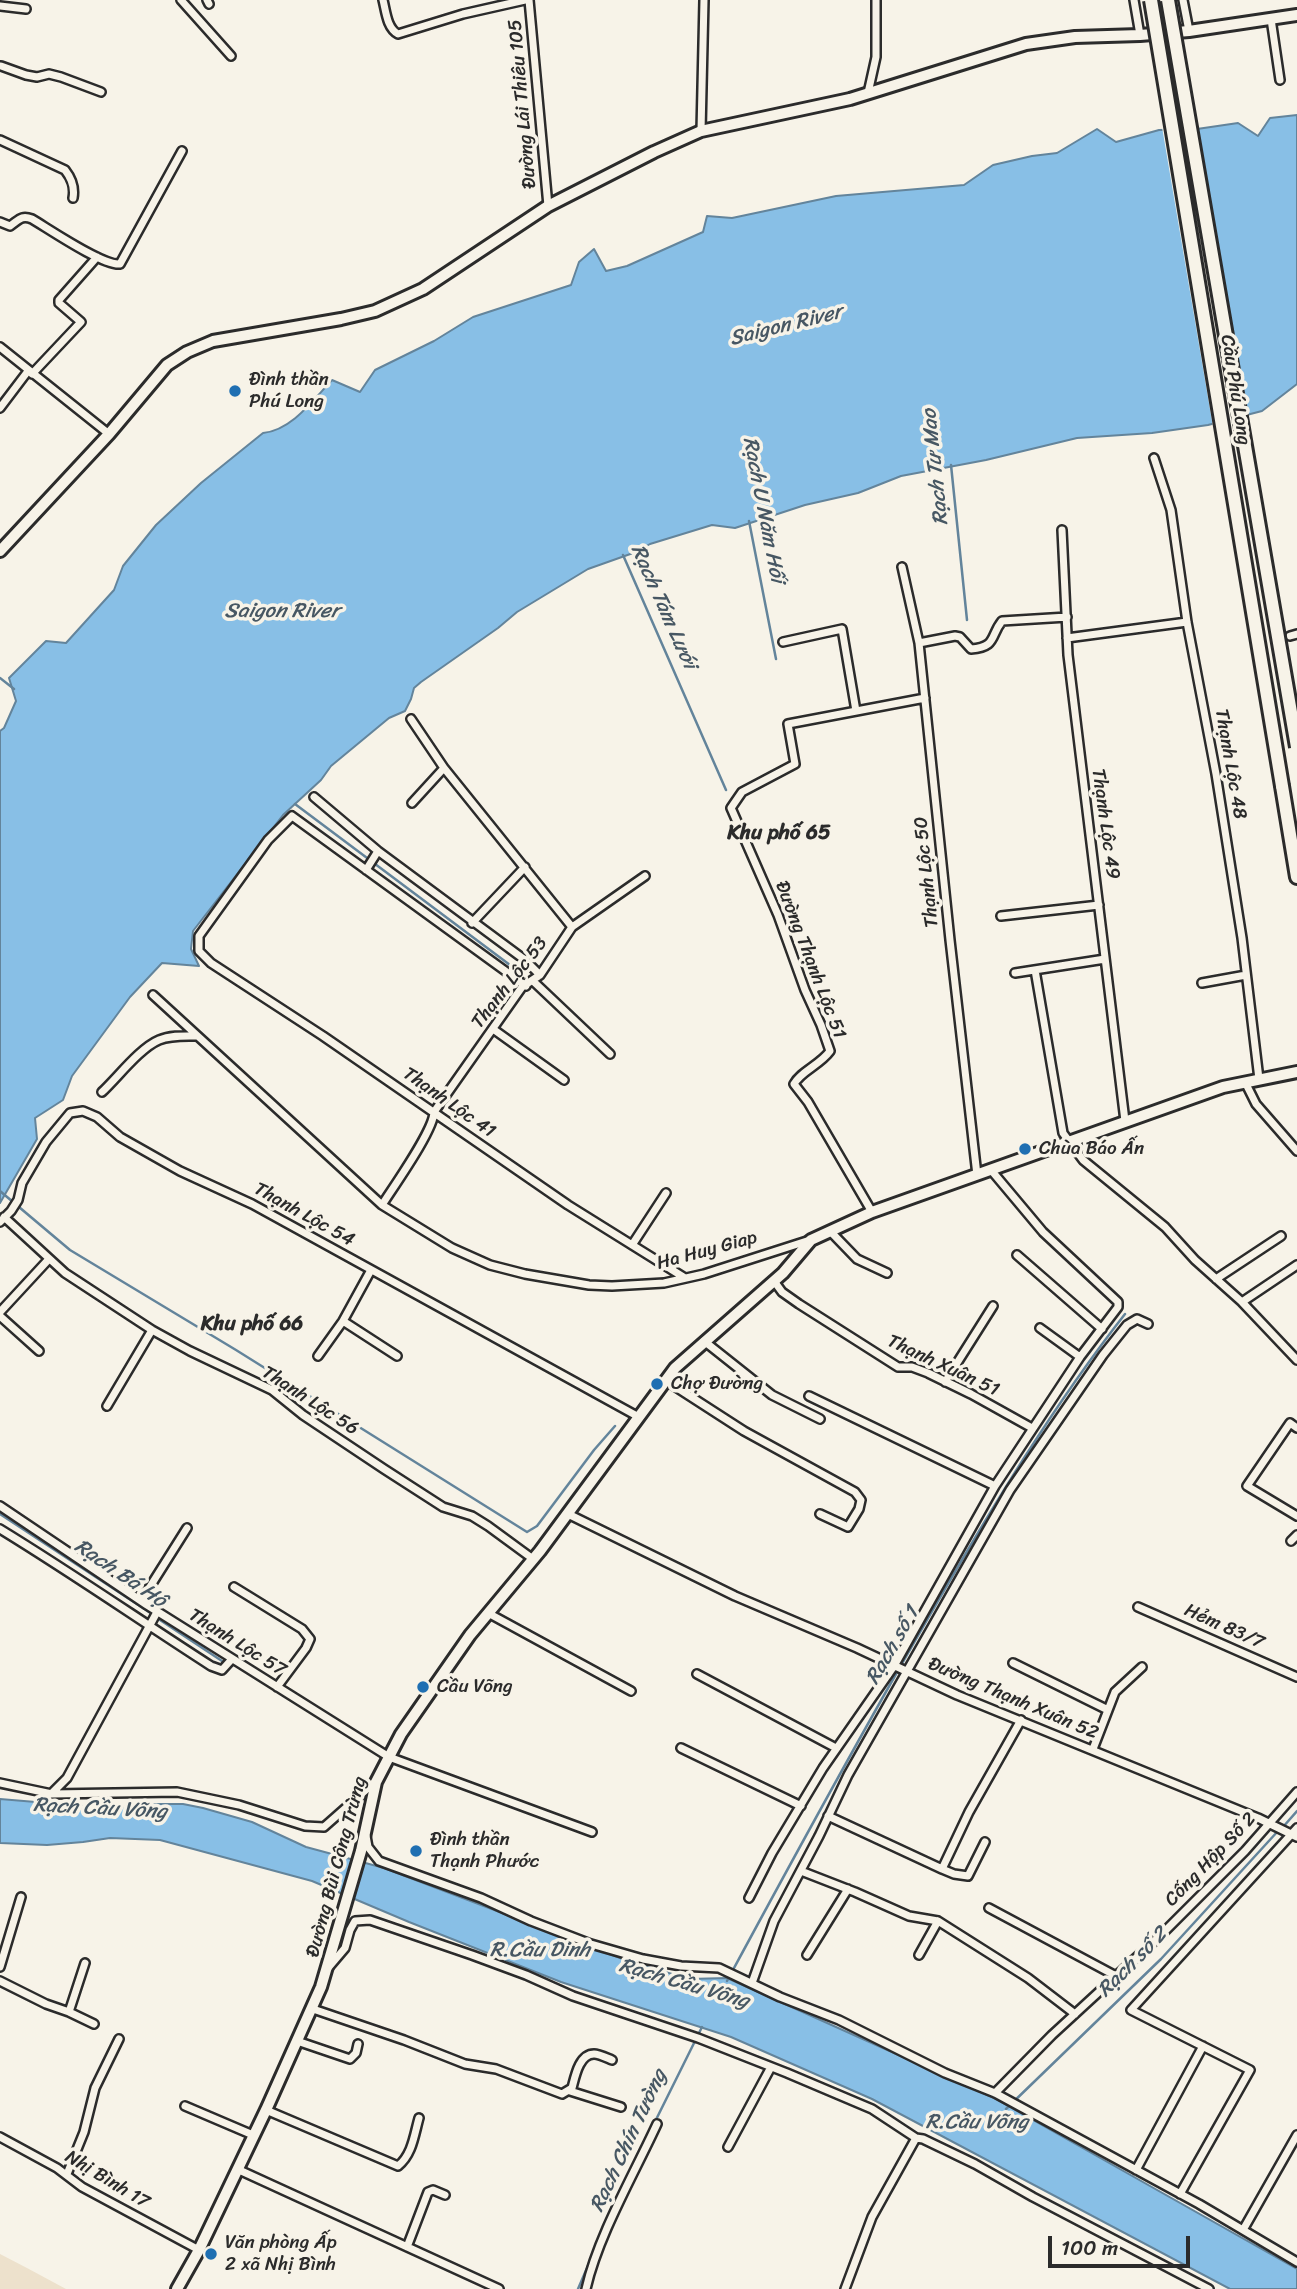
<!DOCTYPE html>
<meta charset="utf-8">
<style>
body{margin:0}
#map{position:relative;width:1297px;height:2289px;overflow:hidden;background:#f7f3e8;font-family:Sriracha,sans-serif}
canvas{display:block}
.scale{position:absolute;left:1048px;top:2236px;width:142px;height:32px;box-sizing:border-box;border:4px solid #2b2b2b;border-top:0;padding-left:9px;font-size:21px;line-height:24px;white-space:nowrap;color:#2b2b2b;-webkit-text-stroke:5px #f7f3e8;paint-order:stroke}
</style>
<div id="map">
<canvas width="1297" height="2289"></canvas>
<div class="scale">100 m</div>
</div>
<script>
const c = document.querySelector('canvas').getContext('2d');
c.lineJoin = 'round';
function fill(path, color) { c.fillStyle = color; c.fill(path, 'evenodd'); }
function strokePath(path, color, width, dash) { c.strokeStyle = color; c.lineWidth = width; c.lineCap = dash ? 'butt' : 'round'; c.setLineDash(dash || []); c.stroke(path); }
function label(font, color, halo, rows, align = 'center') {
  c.font = font + ' Sriracha,sans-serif'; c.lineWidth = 7; c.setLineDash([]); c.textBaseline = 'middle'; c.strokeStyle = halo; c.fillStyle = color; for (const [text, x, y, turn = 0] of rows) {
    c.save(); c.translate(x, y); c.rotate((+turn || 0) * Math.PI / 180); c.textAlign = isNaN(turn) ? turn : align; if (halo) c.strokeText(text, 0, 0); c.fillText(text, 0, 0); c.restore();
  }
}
fill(new Path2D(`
 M0,2254L27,2268L66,2289H0Z`), '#ede1cc');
const water = new Path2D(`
 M1297,115V384L1262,411L1208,425L1152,433L1077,438L986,460L901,476L858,493L805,505L735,528L712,525L650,544L636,552L588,569L517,612L498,628L421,682L414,688L411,699L405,711L389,718L331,766L321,780L283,815L193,931L191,949L199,966L162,963L130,997L72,1076L63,1100L35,1118L37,1139L0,1203V731L4,728L16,701L9,678L46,641L66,643L114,590L123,566L156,525L201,483L263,433C292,430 313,400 332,380L360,392L375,370L434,341L473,317L571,285L579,262L594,249L606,271L627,266L703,232L707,216L732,218L836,196L964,185L993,165L1032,156L1057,153L1097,129L1116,142L1159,130L1197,129L1238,123L1258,136L1270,118Z
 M0,1799L107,1808L160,1804H183L203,1808L252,1822L306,1847L384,1868L628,1961L689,1979L727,1978L994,2098L1297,2269V2289H1230L872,2099L731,2037L561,1982L409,1922L312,1881L160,1840L110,1838L83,1842L47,1845L0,1843Z`);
fill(water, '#88bfe6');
strokePath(water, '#63849b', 2);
fill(new Path2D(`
 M1197,126L1247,418L1213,427L1162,127Z`), '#f7f3e8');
strokePath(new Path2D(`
 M951,465L967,620
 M749,521L776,659
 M623,555L726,790
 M0,678L14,689
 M295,804L530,980
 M0,1191L70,1250L236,1350L527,1532L537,1526L594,1450L615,1426
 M0,1514L152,1614
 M157,1618L222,1661
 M1283,1827L1297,1811
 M727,1981C795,1855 863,1730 935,1606C993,1506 1053,1406 1125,1314
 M1006,2109L1161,1959L1278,1831
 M632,2168L702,2027
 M578,2289L593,2254`), '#63849b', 2.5);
const street = new Path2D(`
 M181,0L231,56
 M207,0L209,4
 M383,0C386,12 387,28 398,34L463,14L525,0
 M529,0L548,206
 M1134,0L1140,35
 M1183,0L1189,31
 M0,6L26,9
 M1271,19L1280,80
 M1,66L26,75L37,77L49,74L61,77L101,92
 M868,93L876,57V0
 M701,131L704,0
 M0,140L65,170C72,179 75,187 73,198
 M0,222L10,226C19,220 21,215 32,219C49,229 103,266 120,264L182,151
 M0,347L109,434
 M32,374L81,322L59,303V300L97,257
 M0,408L28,371
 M1154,458L1171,510L1187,622L1216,774L1242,938L1259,1079
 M1062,530L1068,655L1125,1121
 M902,567L919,643L950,940L977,1175
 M1290,636L1297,634
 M1067,638L1187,622
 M783,642L842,629L856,711
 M919,643L955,636L960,637L971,649C997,647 990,636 1002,621L1067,617
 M411,719L444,768L412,803
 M444,768L572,927
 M314,797L378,851L525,960L540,975
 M366,870L378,851
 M1001,916L1099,905
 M472,923L525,867
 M1035,970L1063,1133L1083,1160L1165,1227L1195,1260L1242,1302L1297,1360
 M1015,973L1105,959
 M533,981L610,1054
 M1202,983L1246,975
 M526,986L292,816L268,840L199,936V951L211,963L323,1036L568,1205L685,1278
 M153,995L382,1205L452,1248L490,1265L525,1274L589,1285L612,1286L664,1283L704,1274L810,1240
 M493,1029L564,1080
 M1245,1082L1256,1104L1297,1151
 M102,1092C118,1077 140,1048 159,1040C171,1035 185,1036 197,1036
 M382,1205C394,1186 434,1130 434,1112L522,987L540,975L572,927L645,876
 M872,1212L808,1102L794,1084C801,1071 820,1065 830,1051L821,1025L805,990L778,915L731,808L742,792L795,764L788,724L925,698
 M4,1217L65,1273L152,1330L190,1351L272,1390L303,1415L384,1469L443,1507L472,1516L488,1526L533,1559
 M0,1222L11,1211L18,1200L22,1183L46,1142L70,1113L83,1111L97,1117L120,1137L180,1171L252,1204L637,1416
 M830,1231L857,1259L887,1273
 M632,1245L666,1193
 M1017,1255L1102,1329
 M1216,1279L1281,1236
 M774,1281L782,1292L799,1304L898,1367H912L928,1373L971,1394L1032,1428
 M1242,1302L1297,1265
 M0,1312L49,1259
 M0,1316L39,1351
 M343,1321L397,1356
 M1040,1328L1080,1357
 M704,1341L772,1395L820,1419
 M318,1356L343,1321L371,1270
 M665,1380L744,1431L855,1492L861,1500L859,1509L848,1527L820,1514
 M945,1382L993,1306
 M809,1396L995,1486
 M107,1406L152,1330
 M1297,1428L1290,1423L1247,1486L1297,1516
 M0,1506L147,1605L389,1757L592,1832
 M568,1514L735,1596L857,1648L957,1695L1258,1818L1297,1837
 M0,1529C72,1573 141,1621 211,1666L222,1670L232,1659
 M1291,1541L1297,1535
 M234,1587L302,1629L310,1639L306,1648L277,1687
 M141,1601L187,1528
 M1138,1607L1297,1677
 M488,1613L631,1691
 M1013,1663L1108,1710
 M697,1674L836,1748
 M681,1748L801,1806
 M1093,1749L1115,1692L1142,1667
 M0,1783L52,1794L177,1792L239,1805L305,1826L324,1827L375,1782
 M52,1793L67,1778L157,1612
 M828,1816L942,1869
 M366,1836L368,1847L379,1861L481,1898L531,1921L591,1944L643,1959L681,1966L719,1968L780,1997L839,2020L945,2073L995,2093L1199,2204L1297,2262
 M985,1842L968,1876L954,1874L942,1869L969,1812L1021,1720
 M801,1871L855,1892L909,1916L938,1921L1028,1978L1075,2014
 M749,1898L772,1853L823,1768L894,1666L995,1486L1080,1357L1118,1307V1302L1043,1232L991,1170
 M989,1908L1116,1976
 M807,1955L848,1889
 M919,1955L938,1921
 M0,1967L21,1897
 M328,1968L345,1948L350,1930L355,1921L370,1920L472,1955L526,1975L573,1996L698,2038L787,2073L872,2109L916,2138L923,2139L975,2164L1033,2197L1209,2289
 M0,1981L46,2004L69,2012L85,1963
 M752,1983L774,1921L819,1836L848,1775L1010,1490L1103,1355L1127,1325L1137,1319L1148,1324
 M313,2009L404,2040L465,2064L496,2069L562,2094L572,2088C575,2077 579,2054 594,2054C599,2054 607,2058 612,2060
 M69,2012L94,2024
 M297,2041L350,2059L356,2053L358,2044
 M570,2091L621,2107
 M995,2093L1052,2035L1163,1933L1245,1851L1297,1792
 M185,2106L253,2135
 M266,2110L398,2166C412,2155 414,2136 419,2118
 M0,2137L57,2168L82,2187L199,2250
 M728,2147L771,2067
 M237,2169L499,2289
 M1136,2170L1203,2046
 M67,2174L84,2132L95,2088L119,2039
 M1180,2194L1250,2070L1131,2010L1297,1828
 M1243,2230L1297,2135
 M407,2247L428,2192L433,2190L445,2195
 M586,2289C598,2236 634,2174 657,2124
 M845,2289L872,2217L916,2138`);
const secondary = new Path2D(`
 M0,551L109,434L167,365L187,352L213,341L341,319L375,311L423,289L548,206L654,152L701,131L850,99L1026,44L1075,37L1140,35L1189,31L1297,15
 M177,2289L199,2250L266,2110L321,1987L361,1851L376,1782L401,1734L470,1635L540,1551L675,1368L783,1273L811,1240L872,1212L1223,1087L1297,1072`);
const primary = new Path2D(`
 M1282,786L1297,877`);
strokePath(street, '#2b2b2b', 12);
strokePath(secondary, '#2b2b2b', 16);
strokePath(primary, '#2b2b2b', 18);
strokePath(street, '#f7f3e8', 7);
strokePath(secondary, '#f7f3e8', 10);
strokePath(primary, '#f7f3e8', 12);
const primaryBridge = new Path2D(`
 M1151,0L1282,786
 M1168,0L1297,747`);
strokePath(primaryBridge, '#2b2b2b', 18, []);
strokePath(primaryBridge, '#f7f3e8', 12);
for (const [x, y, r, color] of [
 [235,391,7,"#1f6fb2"],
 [1025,1149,7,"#1f6fb2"],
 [657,1384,7,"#1f6fb2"],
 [423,1687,7,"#1f6fb2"],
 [416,1851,7,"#1f6fb2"],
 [211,2254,7,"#1f6fb2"]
]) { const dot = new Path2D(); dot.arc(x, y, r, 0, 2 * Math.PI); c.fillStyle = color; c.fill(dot); strokePath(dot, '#f7f3e8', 2.5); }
label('19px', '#2b2b2b', '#f7f3e8', [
 ["Đường Lái Thiêu 105",523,104,-95],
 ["Cầu Phú Long",1235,390,81],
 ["Thạnh Lộc 48",1230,764,80],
 ["Thạnh Lộc 49",1105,824,82],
 ["Thạnh Lộc 50",927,872,-96],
 ["Đường Thạnh Lộc 51",810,960,69],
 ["Thạnh Lộc 53",510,983,-52],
 ["Thạnh Lộc 41",449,1103,35],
 ["Thạnh Lộc 54",304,1215,29],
 ["Ha Huy Giap",707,1251,-15],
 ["Thạnh Xuân 51",943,1366,25],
 ["Thạnh Lộc 56",310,1401,33],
 ["Hẻm 83/7",1224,1627,24],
 ["Thạnh Lộc 57",237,1643,32],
 ["Đường Thạnh Xuân 52",1013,1699,23],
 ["Cống Hộp Số 2",1211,1860,-46],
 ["Đường Bùi Công Trừng",337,1867,-75],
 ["Nhị Bình 17",107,2180,31]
]);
label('19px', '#2b2b2b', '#f7f3e8', [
 ["Đình thần",249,380],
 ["Phú Long",249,402],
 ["Chùa Báo Ấn",1039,1149],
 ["Chợ Đường",671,1384],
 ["Cầu Võng",437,1687],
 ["Đình thần",430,1840],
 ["Thạnh Phước",430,1862],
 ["Văn phòng Ấp",225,2243],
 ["2 xã Nhị Bình",225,2265]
], 'left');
label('italic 21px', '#475763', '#f7f3e8', [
 ["Saigon River",786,326,-14],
 ["Rạch Tư Mao",936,467,-96],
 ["Rạch U Năm Hối",763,510,79],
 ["Rạch Tám Lưới",663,607,66],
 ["Saigon River",282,612],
 ["Rạch Bá Hộ",120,1574,34],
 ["Rạch số 1",893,1646,-60],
 ["Rạch Cầu Võng",100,1809,3],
 ["R.Cầu Dinh",540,1951],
 ["Rạch số 2",1133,1963,-45],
 ["Rạch Cầu Võng",684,1984,16],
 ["R.Cầu Võng",977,2123],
 ["Rạch Chín Tường",629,2141,-65]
]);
label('bold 21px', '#2b2b2b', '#f7f3e8', [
 ["Khu phố 65",779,834],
 ["Khu phố 66",252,1325]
]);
</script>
